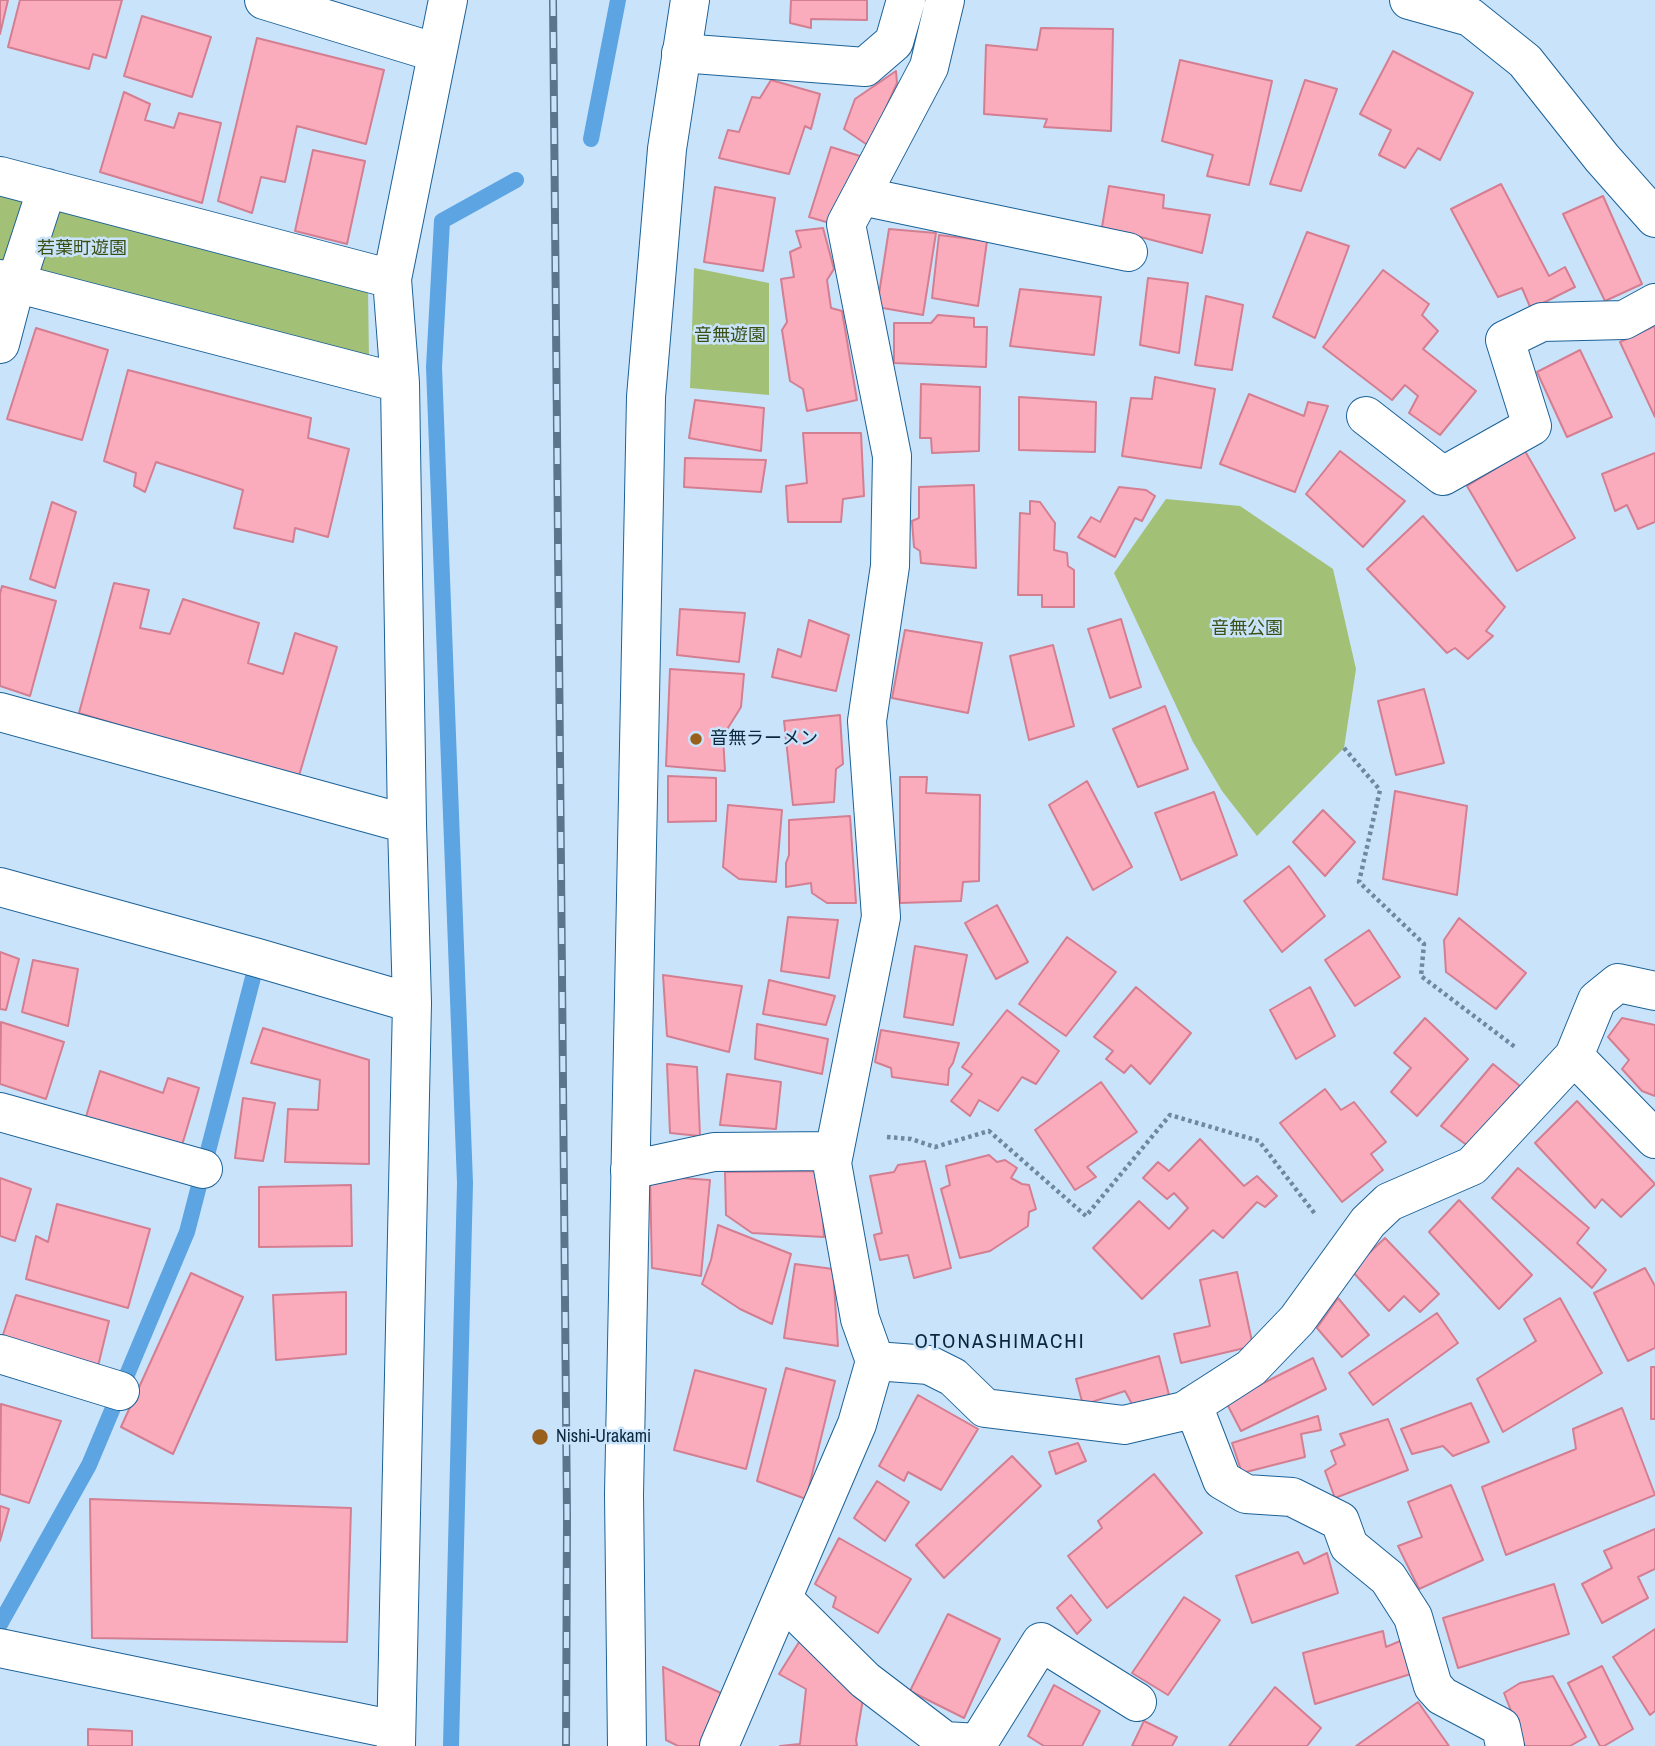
<!DOCTYPE html>
<meta charset="utf-8">
<style>
body{margin:0}
canvas{display:block;background:#c9e3fb}
</style>
<canvas width="1655" height="1746"></canvas>
<script>
const c = document.querySelector('canvas').getContext('2d');
c.lineJoin = 'round';
function fill(path, color) { c.fillStyle = color; c.fill(path, 'evenodd'); }
function strokePath(path, color, width, dash) { c.strokeStyle = color; c.lineWidth = width; c.lineCap = dash ? 'butt' : 'round'; c.setLineDash(dash || []); c.stroke(path); }
function label(font, color, halo, rows, align = 'center') {
  c.font = font + ' "Archivo Narrow","Noto Sans JP",sans-serif'; c.lineWidth = 5; c.setLineDash([]); c.textBaseline = 'middle'; c.strokeStyle = halo; c.fillStyle = color; for (const [text, x, y, turn = 0] of rows) {
    c.save(); c.translate(x, y); c.rotate((+turn || 0) * Math.PI / 180); c.textAlign = isNaN(turn) ? turn : align; if (halo) c.strokeText(text, 0, 0); c.fillText(text, 0, 0); c.restore();
  }
}
fill(new Path2D(`
 M0,186L31,195L0,268Z
 M55,200L368,285L369,360L29,276Z
 M694,268L769,283V395L690,388Z
 M1166,499L1240,506L1333,569L1356,669L1344,748L1257,836L1222,791L1193,742L1114,573Z`), '#a3c077');
strokePath(new Path2D(`
 M591,139L618,0
 M0,1624L89,1465L187,1232L258,958
 M451,1746L465,1183L434,367L442,221L516,180`), '#5ca4e2', 16);
const building = new Path2D(`
 M0,0H8L0,34Z
 M20,0H122L106,58L93,54L89,69L8,47Z
 M791,0H867V20L811,19V28L790,23Z
 M142,16L211,37L192,97L124,76Z
 M1041,28L1113,29L1111,131L1044,127L1047,119L984,114L986,45L1037,50Z
 M257,38L384,70L366,144L297,126L285,182L261,177L252,213L218,201Z
 M1393,51L1473,93L1440,160L1418,148L1405,168L1379,155L1391,130L1360,114Z
 M1180,60L1272,81L1249,185L1207,176L1213,155L1162,141Z
 M896,71L897,83L869,146L844,129L855,99Z
 M771,80L820,94L811,129L805,126L789,174L719,158L728,130L739,132L752,97L760,98Z
 M1305,80L1337,89L1301,191L1270,184Z
 M124,92L150,104L145,120L174,128L179,113L221,123L202,203L100,172Z
 M831,147L860,156L840,226L809,217Z
 M313,150L365,161L347,244L295,231Z
 M1501,184L1549,276L1565,267L1575,287L1531,309L1522,288L1498,297L1451,209Z
 M1109,186L1164,195L1163,208L1210,215L1202,253L1102,227Z
 M715,187L775,198L763,271L704,262Z
 M1603,196L1642,284L1605,301L1563,214Z
 M823,228L834,269L827,280L831,308L842,311L857,400L807,411L803,389L790,381L782,330L787,322L781,279L794,277L790,252L801,247L796,231Z
 M889,229L936,233L923,315L877,307Z
 M1307,232L1349,246L1315,338L1273,317Z
 M939,235L987,241L978,306L932,298Z
 M1383,270L1429,304L1422,315L1438,331L1423,349L1476,391L1440,435L1409,413L1418,396L1405,385L1392,400L1323,347Z
 M1148,278L1188,283L1179,353L1140,345Z
 M1020,289L1101,297L1094,355L1010,346Z
 M1206,296L1243,305L1232,370L1195,365Z
 M938,315L974,318V327H987L986,367L894,363V323H931Z
 M1655,326V417L1620,342Z
 M36,328L108,350L82,440L7,419Z
 M1580,350L1612,417L1567,437L1537,372Z
 M128,370L311,418L308,438L349,449L328,537L295,528L293,542L234,528L243,490L156,462L145,492L134,486L136,473L104,461Z
 M1155,377L1215,389L1201,468L1122,456L1131,398L1152,399Z
 M921,384L980,387L979,451L932,453L931,438H920Z
 M1249,394L1304,416L1308,402L1328,406L1295,492L1220,464Z
 M1019,397L1096,402L1095,452L1019,450Z
 M695,400L764,408L761,451L689,438Z
 M803,433H861L864,496L843,499L841,522H788L786,486L807,483Z
 M1340,451L1405,501L1363,547L1306,494Z
 M1525,451L1575,538L1517,571L1467,486Z
 M1655,453V522L1638,529L1627,505L1615,511L1602,474Z
 M685,458L766,460L761,492L684,487Z
 M974,485L976,568L921,563L920,551L914,547L912,521L919,518V487Z
 M1119,487L1146,490L1155,496L1142,521L1135,518L1115,557L1078,537L1091,517L1100,522Z
 M1030,501L1040,502L1055,523L1054,550L1067,553L1068,566L1074,570V607H1042V595H1018L1020,513L1030,514Z
 M52,502L76,512L55,588L30,579Z
 M1423,516L1505,607L1486,631L1493,636L1468,659L1455,648L1447,653L1367,569Z
 M114,583L149,590L140,628L170,634L183,599L259,623L248,663L283,674L295,633L337,647L298,779L79,713Z
 M2,586L56,601L30,696L0,686V594Z
 M680,609L745,613L739,662L677,655Z
 M1121,619L1141,687L1110,698L1088,629Z
 M809,620L849,635L836,691L772,677L778,649L801,657Z
 M905,630L982,643L968,713L892,698Z
 M1053,645L1074,726L1029,740L1010,656Z
 M670,669L744,674L741,707L723,736L725,771L666,766Z
 M1424,689L1444,763L1396,775L1378,701Z
 M1165,706L1188,769L1138,787L1113,729Z
 M840,715L843,764L836,769L834,802L793,805L784,721Z
 M668,776L716,778V821L668,822Z
 M900,777H927L926,793L980,795L979,881L963,882L961,901L900,903Z
 M1087,781L1132,867L1093,890L1049,805Z
 M1395,791L1467,806L1457,895L1383,879Z
 M1214,792L1237,855L1181,880L1155,813Z
 M728,805L782,810L776,882L739,879L723,867Z
 M1323,810L1355,842L1325,876L1293,842Z
 M850,816L856,903H827L812,893L811,883L786,887V863L789,855V820Z
 M1289,866L1325,916L1282,952L1244,901Z
 M997,905L1028,962L996,979L965,923Z
 M788,917L838,920L829,978L781,971Z
 M1459,918L1526,973L1496,1009L1446,972L1444,940Z
 M1369,930L1400,977L1355,1006L1325,960Z
 M1067,937L1116,972L1066,1036L1019,1004Z
 M915,946L967,955L953,1025L904,1017Z
 M0,952L19,959L6,1010L0,1009Z
 M33,960L78,969L68,1026L22,1012Z
 M663,975L742,986L729,1052L667,1036Z
 M769,980L835,996L826,1025L763,1014Z
 M1136,987L1191,1033L1150,1084L1131,1065L1124,1073L1106,1059L1113,1051L1094,1037Z
 M1310,987L1335,1036L1296,1059L1270,1010Z
 M1007,1010L1059,1051L1036,1084L1022,1077L998,1111L979,1100L970,1116L951,1101L972,1074L962,1067Z
 M1425,1018L1468,1059L1417,1116L1391,1092L1411,1068L1394,1053Z
 M1622,1018L1655,1025V1096L1642,1091L1622,1069L1629,1060L1608,1037Z
 M1,1022L64,1042L46,1099L0,1084Z
 M757,1024L828,1039L822,1074L755,1059Z
 M263,1028L369,1060V1164L285,1162L288,1109L318,1110L320,1080L251,1063Z
 M881,1030L959,1043L953,1063L949,1069L948,1085L892,1077L891,1068L875,1062Z
 M667,1064L697,1067L700,1136L670,1133Z
 M1493,1064L1520,1086L1468,1146L1441,1126Z
 M100,1071L163,1093L168,1078L199,1088L180,1152L85,1120Z
 M727,1074L781,1082L776,1129L720,1125Z
 M1101,1082L1137,1132L1087,1167L1096,1177L1075,1190L1035,1130Z
 M1325,1089L1341,1110L1354,1102L1386,1142L1371,1154L1383,1170L1342,1202L1280,1123Z
 M243,1098L275,1103L263,1161L235,1158Z
 M1577,1101L1655,1184L1621,1217L1602,1199L1595,1208L1535,1143Z
 M1200,1139L1244,1186L1257,1176L1277,1196L1265,1207L1257,1202L1223,1238L1213,1230L1142,1299L1093,1248L1139,1201L1169,1229L1188,1208L1174,1193L1167,1199L1143,1178L1158,1162L1169,1171Z
 M989,1155L997,1162L1005,1160L1017,1168L1011,1178L1022,1184L1029,1185L1036,1209L1029,1212L1028,1226L990,1251L960,1258L941,1189L950,1185L946,1166Z
 M925,1161L951,1268L914,1278L908,1255L880,1260L874,1235L882,1233L870,1176L894,1172L898,1165Z
 M1518,1168L1589,1228L1577,1243L1606,1270L1592,1288L1492,1198Z
 M820,1171L824,1237L752,1233L726,1215L725,1172Z
 M650,1176L710,1180L701,1276L652,1268Z
 M0,1178L31,1189L15,1241L0,1236Z
 M351,1185L352,1246L259,1247V1187Z
 M1459,1200L1532,1275L1499,1309L1429,1232Z
 M57,1204L150,1229L128,1308L26,1279L36,1236L48,1242Z
 M718,1225L791,1254L772,1324L740,1309L702,1284L711,1260Z
 M1385,1238L1439,1294L1420,1312L1404,1296L1389,1311L1351,1270Z
 M795,1264L833,1269L838,1346L784,1338Z
 M1645,1268L1655,1286V1348L1628,1361L1594,1293Z
 M1237,1272L1253,1346L1181,1363L1174,1334L1210,1326L1200,1280Z
 M191,1273L243,1297L173,1454L121,1427Z
 M346,1292V1354L276,1360L273,1295Z
 M16,1295L109,1321L98,1366L1,1341Z
 M1338,1298L1369,1335L1342,1357L1317,1328Z
 M1560,1298L1602,1373L1503,1432L1477,1379L1536,1341L1524,1319Z
 M1437,1313L1458,1343L1373,1405L1349,1373Z
 M1159,1356L1169,1395L1133,1406L1125,1391L1083,1405L1076,1379Z
 M1313,1358L1326,1389L1241,1431L1226,1402Z
 M1651,1367H1655V1419H1651Z
 M786,1368L835,1381L806,1499L757,1481Z
 M695,1370L766,1389L746,1469L674,1450Z
 M918,1395L978,1429L941,1490L908,1472L904,1481L879,1466Z
 M1471,1403L1489,1442L1453,1456L1443,1446L1412,1454L1401,1429Z
 M1,1404L61,1421L29,1503L0,1494Z
 M1622,1408L1655,1495L1506,1555L1482,1487L1576,1449L1573,1429Z
 M1318,1416L1321,1430L1301,1434L1305,1457L1242,1473L1232,1443Z
 M1388,1419L1408,1470L1335,1498L1325,1471L1336,1464L1331,1451L1345,1445L1340,1434Z
 M1078,1443L1086,1461L1056,1474L1049,1452Z
 M1012,1456L1041,1486L944,1578L916,1545Z
 M1154,1474L1202,1533L1107,1608L1068,1556L1102,1528L1098,1521Z
 M877,1481L909,1502L885,1541L854,1518Z
 M1451,1485L1483,1560L1419,1589L1398,1546L1422,1537L1408,1502Z
 M90,1499L351,1508L347,1642L92,1638Z
 M0,1506L9,1509L0,1541Z
 M1655,1529V1569L1638,1577L1648,1598L1602,1623L1582,1584L1612,1568L1604,1551Z
 M839,1538L911,1579L878,1633L833,1607L836,1597L815,1584Z
 M1298,1552L1304,1564L1327,1553L1338,1593L1252,1623L1236,1576Z
 M1554,1584L1569,1634L1458,1668L1443,1618Z
 M1071,1595L1091,1620L1077,1634L1057,1608Z
 M1184,1597L1220,1620L1168,1695L1132,1673Z
 M948,1614L1000,1639L964,1718L910,1691Z
 M1655,1629V1711L1650,1715L1613,1657Z
 M1383,1631L1386,1647L1405,1639L1414,1673L1315,1704L1303,1653Z
 M801,1639L863,1699L856,1740L857,1746H780L800,1744L806,1689L779,1674Z
 M1602,1666L1633,1729L1604,1746H1600L1568,1683Z
 M663,1667L721,1693L700,1746H678L666,1740Z
 M1553,1676L1586,1737L1570,1746H1525L1504,1693L1520,1683Z
 M1054,1685L1100,1711L1082,1746H1044L1028,1736Z
 M1275,1687L1321,1728L1307,1746H1229Z
 M1418,1702L1449,1746H1356Z
 M1144,1721L1177,1737L1172,1746H1132Z
 M88,1729L132,1731V1746H88Z`);
fill(building, '#faacbc');
strokePath(building, '#d47e91', 2);
const minor = new Path2D(`
 M264,0L437,53
 M1409,0L1470,17L1525,61L1602,158L1655,218
 M681,53L865,67L894,42L906,0
 M0,176L392,279
 M861,196L1128,252
 M0,279L400,383
 M0,344L16,283L47,188
 M1366,416L1443,476L1532,426L1505,340L1542,322L1624,320L1655,303
 M0,712L407,824
 M0,887L258,958L412,1003
 M1574,1056L1655,1139
 M0,1112L203,1169
 M630,1170L714,1152L834,1151
 M0,1354L120,1391
 M875,1361L929,1365L953,1377L985,1408L1124,1425L1184,1411L1251,1368L1297,1320L1368,1222L1389,1202L1472,1166L1574,1056L1597,1000L1618,983L1655,991
 M1193,1405L1222,1480L1246,1494L1292,1497L1340,1521L1349,1546L1388,1578L1413,1617L1433,1686L1442,1696L1501,1727L1505,1746
 M783,1599L865,1680L945,1741L978,1743L1041,1642L1137,1702
 M0,1648L396,1730
 M396,1746L412,1003L407,824L400,383L392,279L448,0
 M719,1746L857,1424L875,1361L860,1319L832,1163L881,917L867,721L890,566L892,456L846,224L929,67L945,0`);
const tertiary = new Path2D(`
 M627,1746L624,1494L646,397L667,149L690,0`);
strokePath(minor, '#1c6297', 40);
strokePath(tertiary, '#1c6297', 40);
strokePath(new Path2D(`
 M1344,748L1380,790L1359,882L1424,944L1421,976L1515,1047
 M887,1137L911,1139L935,1147L989,1131L1086,1216L1170,1115L1259,1141L1315,1214`), '#6d89a0', 4.5, [3.5, 3.5]);
strokePath(minor, '#fff', 38);
strokePath(tertiary, '#fff', 38);
const rail = new Path2D(`
 M553,0L567,1516L566,1746`);
strokePath(rail, '#5a758c', 8);
strokePath(rail, '#c9e3fb', 5, [16]);
for (const [x, y, r, color] of [
 [696,739,7,"#98601b"],
 [540,1437,9,"#98601b"]
]) { const dot = new Path2D(); dot.arc(x, y, r, 0, 2 * Math.PI); c.fillStyle = color; c.fill(dot); strokePath(dot, '#c9e3fb', 2.5); }
label('18px', '#3b4f13', '#c9e3fb', [
 ["若葉町遊園",82,249],
 ["音無遊園",730,336],
 ["音無公園",1247,629]
]);
label('18px', '#0a273d', '#c9e3fb', [
 ["音無ラーメン",710,739],
 ["Nishi-Urakami",556,1437]
], 'left');
c.letterSpacing = '2px';
label('21px', '#0a273d', '#c9e3fb', [
 ["OTONASHIMACHI",1000,1342]
]);
c.letterSpacing = '0px';
</script>
